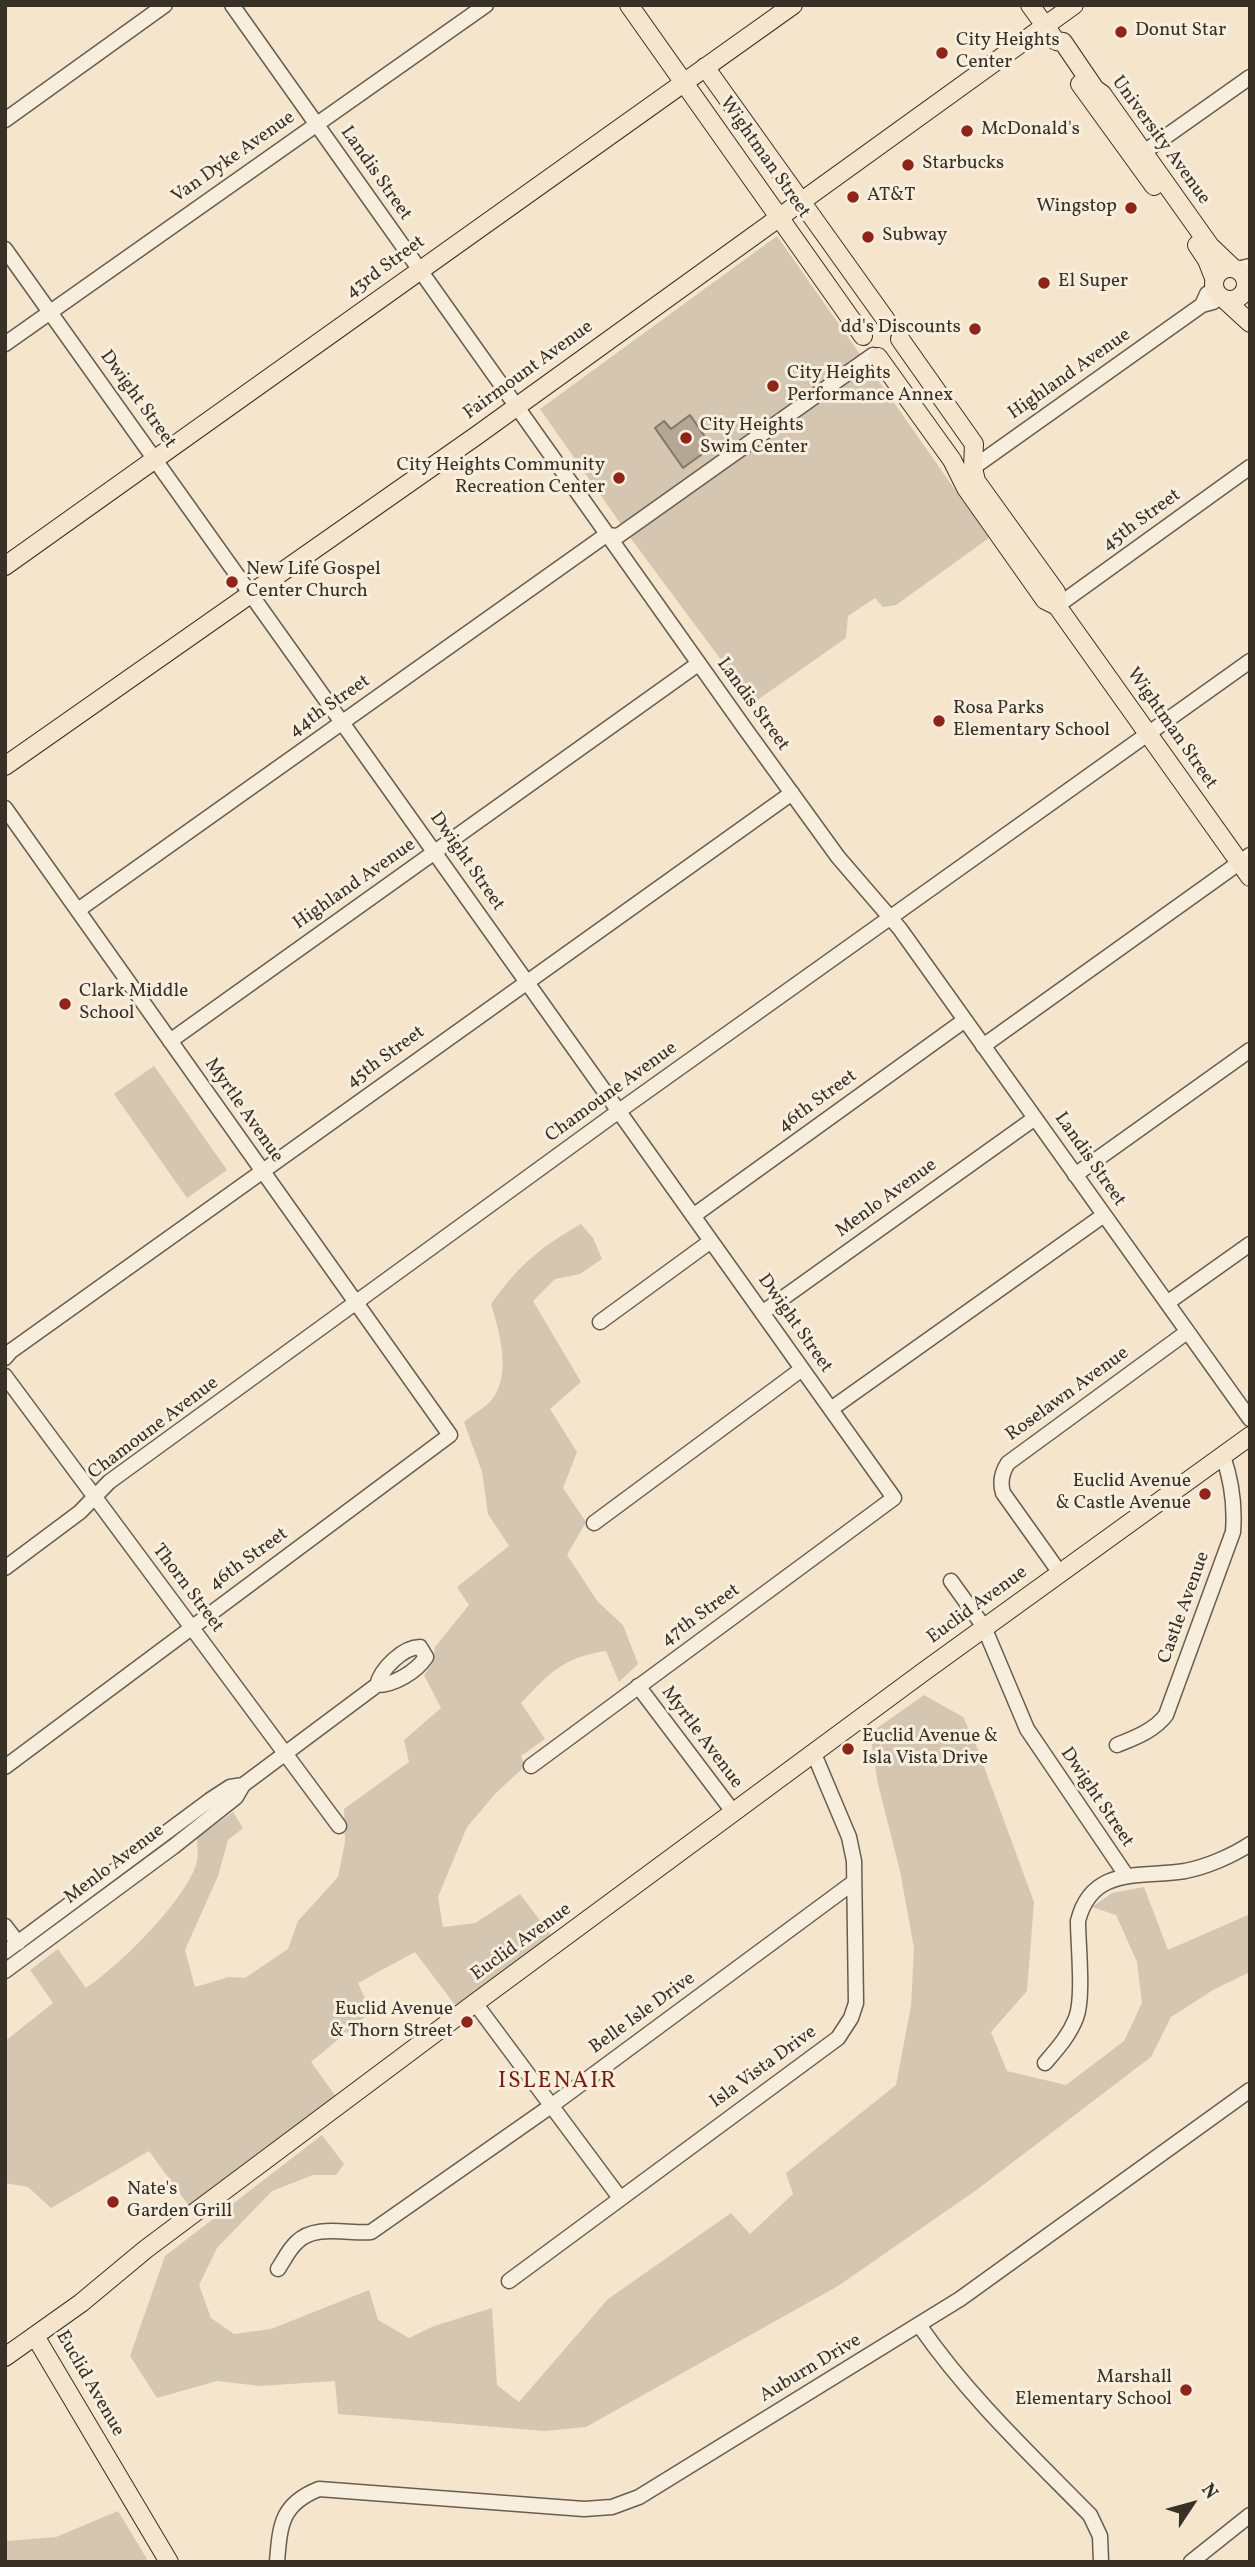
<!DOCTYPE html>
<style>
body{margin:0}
#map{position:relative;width:1255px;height:2567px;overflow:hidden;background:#f5e5cd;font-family:Vollkorn,serif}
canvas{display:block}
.frame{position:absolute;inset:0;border:7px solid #393026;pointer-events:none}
.north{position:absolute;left:1157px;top:2469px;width:70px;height:70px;-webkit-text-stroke:5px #f8eede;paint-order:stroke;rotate:54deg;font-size:19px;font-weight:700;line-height:28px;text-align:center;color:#393026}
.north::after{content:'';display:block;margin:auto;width:24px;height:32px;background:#393026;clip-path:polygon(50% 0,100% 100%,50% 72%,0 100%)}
</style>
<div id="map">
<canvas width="1255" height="2567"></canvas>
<div class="frame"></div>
<div class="north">N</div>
</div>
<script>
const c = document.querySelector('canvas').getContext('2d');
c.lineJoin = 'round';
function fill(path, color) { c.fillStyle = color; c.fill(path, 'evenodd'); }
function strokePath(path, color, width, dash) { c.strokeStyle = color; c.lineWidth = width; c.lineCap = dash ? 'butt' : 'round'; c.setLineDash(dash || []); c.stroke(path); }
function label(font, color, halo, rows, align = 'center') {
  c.font = font + ' Vollkorn,serif'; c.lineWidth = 6; c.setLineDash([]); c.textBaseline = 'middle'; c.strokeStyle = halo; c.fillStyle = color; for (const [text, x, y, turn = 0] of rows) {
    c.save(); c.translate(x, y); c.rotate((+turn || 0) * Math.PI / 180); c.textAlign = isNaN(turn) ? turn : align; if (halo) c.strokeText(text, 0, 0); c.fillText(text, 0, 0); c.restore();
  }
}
fill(new Path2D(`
 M777,236L989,538L896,605L883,607L875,598L848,616L846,638L753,703L632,540L540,409Z
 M154,1066L227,1170L187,1198L114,1094Z
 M581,1224L593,1238L602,1259L580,1274L555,1279L533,1301L581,1382L550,1409L577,1452L563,1488L586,1522L567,1555L598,1602L623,1625L638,1664L619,1682L606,1651C563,1657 550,1673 521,1703L545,1739L521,1756L525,1766L495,1794L467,1827L438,1897L443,1927L475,1923L520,1894L551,1935L458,2009L415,1952L358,1983L371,2012L311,2062L337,2098L189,2206L149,2151L51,2208L28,2187L5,2183V2041L53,2003L30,1970L58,1949L86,1988C119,1966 183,1903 196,1865C199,1857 197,1846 197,1838L233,1812L243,1828L228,1840L218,1876L185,1950L195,1987L229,1977L245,1978L288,1949L298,1921L338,1877L345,1842L344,1809L409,1762L404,1740L441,1708L424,1675L433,1662L435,1647L469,1605L457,1587L509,1546L488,1514L482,1472L464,1422C473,1414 488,1406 494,1397C511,1371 499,1330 491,1304C519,1265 539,1248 581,1224Z
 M924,1695L963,1717L975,1742L1034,1902L1027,1991L991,2032L1007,2071L1066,2085L1124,2041L1142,2003L1137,1962L1116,1915L1092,1907L1112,1893L1144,1887L1168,1950L1250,1914V1972L1213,1990L1171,2017L1151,2057L975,2191L838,2286L586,2427L545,2431L338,2414L335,2381L260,2386L217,2381L157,2398L130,2356L165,2256L322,2135L344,2164L336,2175H313L272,2191L217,2248L199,2285L211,2318L234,2334L271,2329L369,2290L378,2320L409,2338L434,2326L492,2308L497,2385L519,2402L608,2299L731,2213L750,2234L793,2194L786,2173L896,2085L911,2006L914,1948L900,1871L878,1784L870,1733Z
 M118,2511L147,2559L143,2562H5V2541L56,2537Z`), '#d5c6b1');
const water = new Path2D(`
 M690,415L712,447L683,468L655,428L664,421L671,429Z`);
fill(water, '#b5a794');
strokePath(water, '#837768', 2);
const minor = new Path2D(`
 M232,5L746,730L838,857L900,929L1250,1419
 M5,120L165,5
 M1144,152L1250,77
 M5,249L894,1498L531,1766
 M1237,269L1250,266
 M1246,282L1250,277
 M1202,305L1207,294L1214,289
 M5,344L486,5
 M967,472L1202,305L1213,302L1220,297
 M1057,606L1250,467
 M5,808L450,1435L5,1767
 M78,910L606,535L618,536L873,355
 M170,1041L698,664
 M983,1046L1250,855
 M1075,1175L1250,1050
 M693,1216L965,1020
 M1167,1303L1250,1244
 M762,1313L1035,1118
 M600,1322L711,1241
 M5,1358L11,1351L792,793
 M5,1376L339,1826
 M831,1409L1104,1215
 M594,1523L802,1369
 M5,1568L80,1512L109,1482L619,1111L1250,661
 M1060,1573L1003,1493C1000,1483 1002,1472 1008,1463L1187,1332
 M951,1581L984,1627L1027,1729L1126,1875
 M638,1686L734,1813
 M1117,1745C1134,1738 1154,1731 1166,1715L1233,1532C1235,1507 1231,1479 1223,1456
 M5,1926L18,1943
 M5,1952L210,1800L230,1787L243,1785
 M5,1971L173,1847L236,1797L243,1785L377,1685C381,1669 403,1647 420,1647L426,1657C416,1672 394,1685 377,1685
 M475,2003L620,2198
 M1045,2063C1057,2049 1069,2036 1076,2018C1084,1998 1078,1945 1078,1921C1092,1865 1142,1878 1185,1871C1206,1867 1232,1856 1250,1844
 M278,2269C284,2260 289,2249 297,2242C315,2224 348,2234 371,2232L551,2106L854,1882
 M509,2281L838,2038L851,2018L856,2003L854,1861L849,1837L814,1754
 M919,2325C969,2397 1029,2453 1090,2515L1100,2536L1101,2562
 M277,2562C280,2525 281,2504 319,2489L584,2509L612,2507L639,2497L960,2299L1250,2090
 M1191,2562L1250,2515`);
const major = new Path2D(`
 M629,5L863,336
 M1030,5L1056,41L1063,42L1095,89L1102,94L1210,246L1232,267
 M705,67L886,320
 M1080,84L1154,186
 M1197,245L1207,260L1214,278
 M1214 284a16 16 0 1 1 32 0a16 16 0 1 1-32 0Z
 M1225,300L1250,323
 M900,339L974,444L973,468L976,481L1056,592L1057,606
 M878,357L952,460L966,488L1045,600L1057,606L1250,877
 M5,566L793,5
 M5,766L476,436L1074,5
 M35,2336L169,2562
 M5,2357L81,2303L146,2249L475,2003L926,1670L1250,1436`);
strokePath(minor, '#685d50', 17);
strokePath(major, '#393026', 20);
strokePath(minor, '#f8eede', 14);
strokePath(major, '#f5e5cd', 18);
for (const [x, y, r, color] of [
 [1121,32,7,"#8f2418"],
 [942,53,7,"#8f2418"],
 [967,131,7,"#8f2418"],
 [908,165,7,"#8f2418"],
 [853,197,7,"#8f2418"],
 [1131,208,7,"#8f2418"],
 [868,237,7,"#8f2418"],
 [1044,283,7,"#8f2418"],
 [975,329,7,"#8f2418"],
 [773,386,7,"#8f2418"],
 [686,438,7,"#8f2418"],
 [619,478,7,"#8f2418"],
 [232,582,7,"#8f2418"],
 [939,721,7,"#8f2418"],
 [65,1004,7,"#8f2418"],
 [1205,1494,7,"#8f2418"],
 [848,1749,7,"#8f2418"],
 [467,2022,7,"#8f2418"],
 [113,2202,7,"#8f2418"],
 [1186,2390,7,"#8f2418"]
]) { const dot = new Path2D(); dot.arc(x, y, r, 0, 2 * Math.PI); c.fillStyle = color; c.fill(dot); strokePath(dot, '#f8eede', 2.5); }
label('19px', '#393026', '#f8eede', [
 ["Donut Star",1135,32],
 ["City Heights",956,42],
 ["Center",956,64],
 ["McDonald's",981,131],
 ["Starbucks",922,165],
 ["AT&T",867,197],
 ["Wingstop",1117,208,"right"],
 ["Subway",882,237],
 ["El Super",1058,283],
 ["dd's Discounts",961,329,"right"],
 ["City Heights",787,375],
 ["Performance Annex",787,397],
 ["City Heights",700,427],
 ["Swim Center",700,449],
 ["City Heights Community",605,467,"right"],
 ["Recreation Center",605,489,"right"],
 ["New Life Gospel",246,571],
 ["Center Church",246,593],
 ["Rosa Parks",953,710],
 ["Elementary School",953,732],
 ["Clark Middle",79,993],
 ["School",79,1015],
 ["Euclid Avenue",1191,1483,"right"],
 ["& Castle Avenue",1191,1505,"right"],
 ["Euclid Avenue &",862,1738],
 ["Isla Vista Drive",862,1760],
 ["Euclid Avenue",453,2011,"right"],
 ["& Thorn Street",453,2033,"right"],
 ["Nate's",127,2191],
 ["Garden Grill",127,2213],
 ["Marshall",1172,2379,"right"],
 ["Elementary School",1172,2401,"right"]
], 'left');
label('19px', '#393026', '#f8eede', [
 ["University Avenue",1160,141,54],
 ["Van Dyke Avenue",234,158,-35],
 ["Wightman Street",764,158,55],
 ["Landis Street",375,174,55],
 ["43rd Street",386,268,-36],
 ["Fairmount Avenue",529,371,-36],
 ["Highland Avenue",1070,375,-35],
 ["Dwight Street",137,400,54],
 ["45th Street",1142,521,-36],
 ["Landis Street",752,705,54],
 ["44th Street",330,707,-35],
 ["Wightman Street",1171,729,55],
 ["Dwight Street",466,862,55],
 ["Highland Avenue",355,885,-35],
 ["45th Street",386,1058,-36],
 ["Chamoune Avenue",612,1093,-36],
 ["46th Street",818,1102,-36],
 ["Myrtle Avenue",243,1111,55],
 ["Landis Street",1089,1160,55],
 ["Menlo Avenue",887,1199,-36],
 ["Dwight Street",794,1324,55],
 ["Roselawn Avenue",1068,1395,-36],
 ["Chamoune Avenue",154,1429,-37],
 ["46th Street",249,1560,-36],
 ["Thorn Street",187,1589,53],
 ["Euclid Avenue",978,1606,-36],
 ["Castle Avenue",1185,1608,-70],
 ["47th Street",701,1616,-36],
 ["Myrtle Avenue",701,1738,53],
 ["Dwight Street",1096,1798,56],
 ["Menlo Avenue",115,1865,-37],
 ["Euclid Avenue",522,1943,-36],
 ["Belle Isle Drive",643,2014,-36],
 ["Isla Vista Drive",764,2068,-36],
 ["Auburn Drive",811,2369,-31],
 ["Euclid Avenue",89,2384,60]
]);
c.letterSpacing = '2px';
label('23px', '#7a1f14', '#f8eede', [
 ["ISLENAIR",558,2083]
]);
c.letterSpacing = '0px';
</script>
